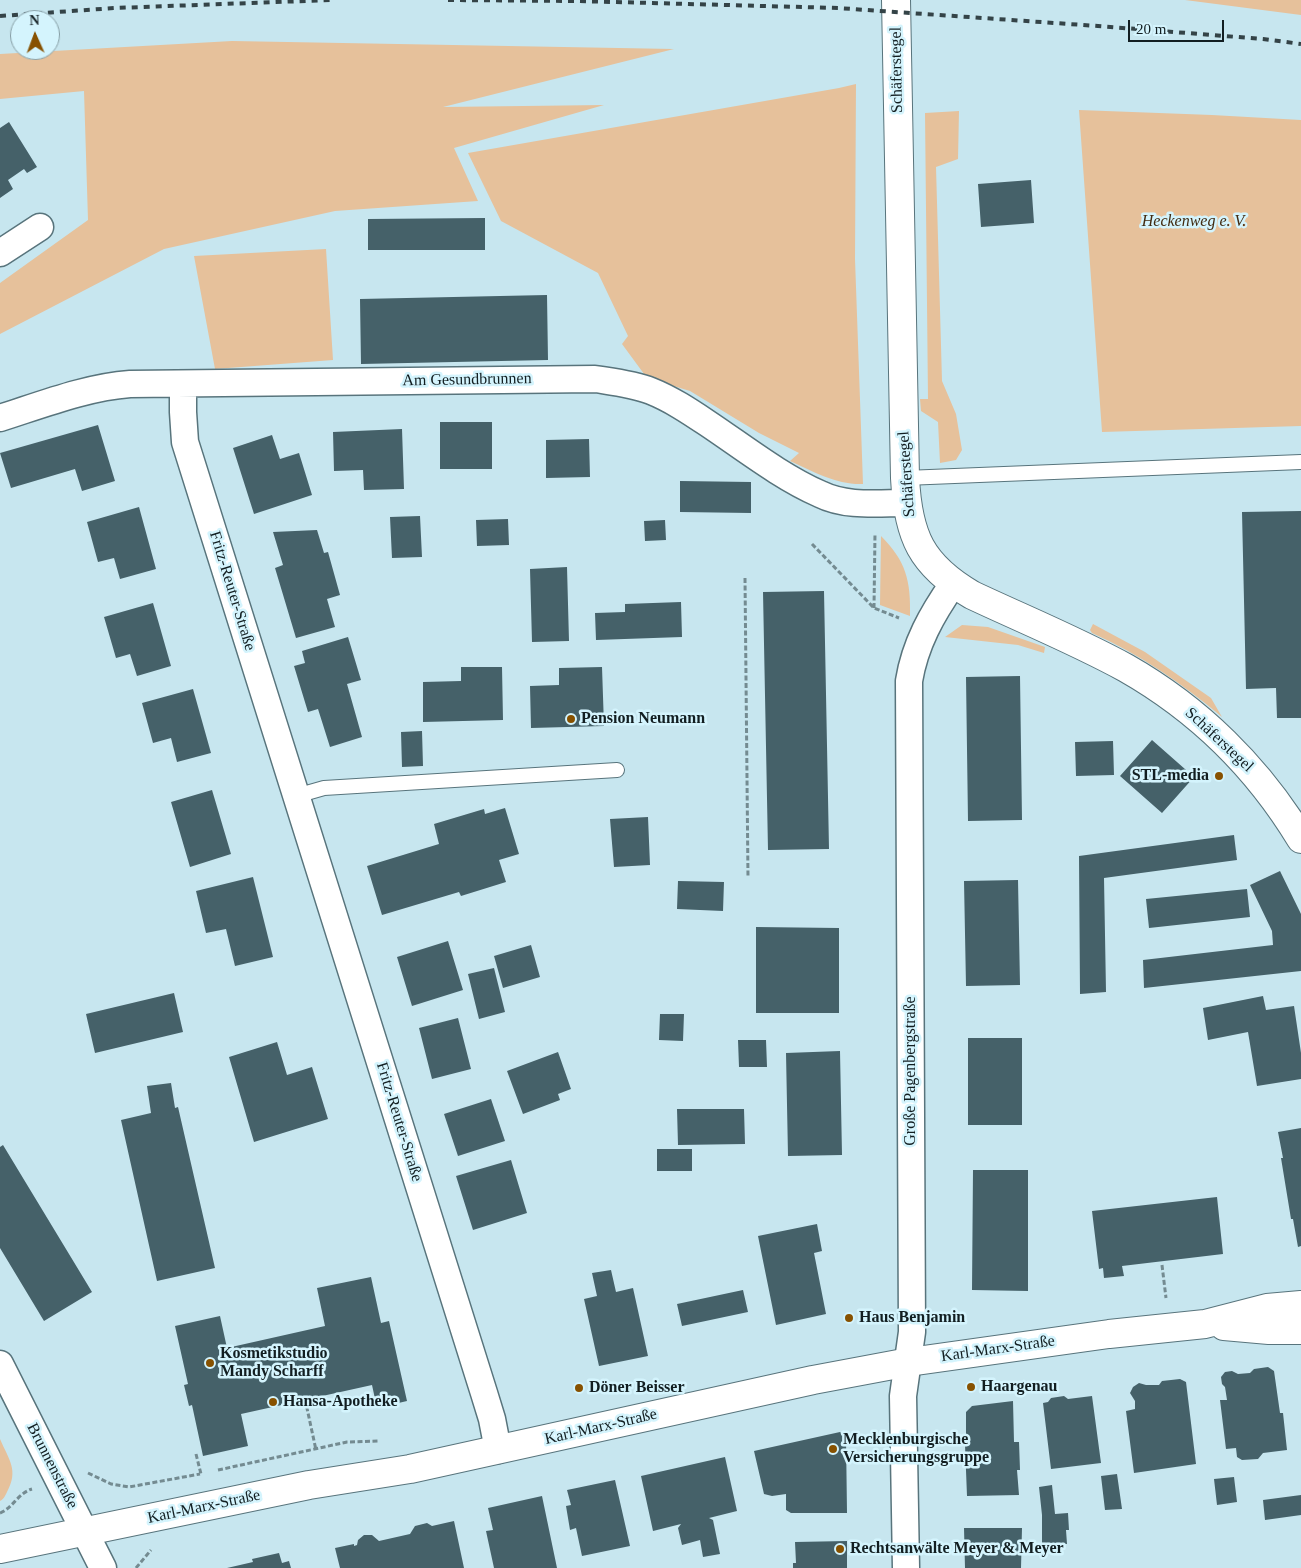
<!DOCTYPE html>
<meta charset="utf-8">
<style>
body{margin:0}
#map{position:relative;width:1301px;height:1568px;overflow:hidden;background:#c7e6ef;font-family:Georgia,serif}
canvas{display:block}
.north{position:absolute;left:10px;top:10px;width:50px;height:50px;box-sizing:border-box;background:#d4f4fd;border:1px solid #869ea5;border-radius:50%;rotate:358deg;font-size:14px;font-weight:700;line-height:20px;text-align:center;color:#121e21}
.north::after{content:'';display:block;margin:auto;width:18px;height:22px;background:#875100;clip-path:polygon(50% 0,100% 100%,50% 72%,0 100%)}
.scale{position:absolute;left:1128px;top:20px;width:96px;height:22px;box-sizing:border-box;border:2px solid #121e21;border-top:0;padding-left:6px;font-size:15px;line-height:18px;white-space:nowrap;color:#121e21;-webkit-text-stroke:4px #d4f4fd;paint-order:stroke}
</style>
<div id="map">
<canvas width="1301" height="1568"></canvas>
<div class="north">N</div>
<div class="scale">20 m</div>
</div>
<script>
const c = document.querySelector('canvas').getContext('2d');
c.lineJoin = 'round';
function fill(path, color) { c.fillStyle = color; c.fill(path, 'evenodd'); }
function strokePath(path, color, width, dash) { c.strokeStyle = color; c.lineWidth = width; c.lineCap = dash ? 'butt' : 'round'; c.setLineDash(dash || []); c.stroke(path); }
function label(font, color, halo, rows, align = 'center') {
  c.font = font + ' Georgia,serif'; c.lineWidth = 5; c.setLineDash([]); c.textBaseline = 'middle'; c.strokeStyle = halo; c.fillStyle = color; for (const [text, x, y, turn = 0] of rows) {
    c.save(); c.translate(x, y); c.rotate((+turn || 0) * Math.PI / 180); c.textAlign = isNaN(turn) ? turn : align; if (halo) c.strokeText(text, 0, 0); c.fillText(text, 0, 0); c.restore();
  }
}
fill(new Path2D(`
 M1185,0H1301V15Z
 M232,41L674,49L443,107L604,105L454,148L478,201L335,211L164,249L0,334V283L88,220L84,91L0,99V54Z
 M856,84L855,259L863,484C837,485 814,472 790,461L799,453L759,433L690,391L647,378L622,344L628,336L598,273L501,221L468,153L839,88Z
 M1079,110L1212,115L1301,120V426L1102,432Z
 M959,111L958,159L936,167L942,381L956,414L962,450L956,460L940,463L938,422L921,411L920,399H928L925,113Z
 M326,249L333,360L215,369L194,256Z
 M881,536C906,561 911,581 910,616L880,605Z
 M1093,624L1145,652L1211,698L1222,717C1183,684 1139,654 1092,633L1090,630Z
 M962,625L988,627L1045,647L1044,653L1018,645L945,637Z
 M0,1439C9,1460 19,1470 7,1492C5,1496 4,1499 0,1501Z`), '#e6c19b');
fill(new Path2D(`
 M9,122L37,167L27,173L24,169L8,180L13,189L0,198V128Z
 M1031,180L1034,223L981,227L978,184Z
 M485,218V250H368V219Z
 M547,295L548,360L361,364L360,299Z
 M440,422H492V469H440Z
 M98,425L115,481L82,491L75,469L11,488L0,453Z
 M402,429L404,489L364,490L363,470L334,471L333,432Z
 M272,435L280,459L299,453L312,495L254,514L233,448Z
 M589,439L590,477L546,478V440Z
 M680,481L751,482V513L680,512Z
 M139,507L156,569L120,579L114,558L98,562L87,522Z
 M1301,511V718H1277L1276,688L1246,689L1242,512Z
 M420,516L422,557L392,558L390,517Z
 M508,519L509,545L477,546L476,520Z
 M665,520L666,540L645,541L644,521Z
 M317,530L324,553L328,552L340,595L327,599L335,627L296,638L275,568L283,565L273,532Z
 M567,567L569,641L532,642L530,569Z
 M824,591L829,849L768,850L763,592Z
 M681,602L682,637L596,640L595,613L625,612V604Z
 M153,603L171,666L137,676L130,654L116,658L104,617Z
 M348,637L361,680L347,684L362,737L330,747L318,709L308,712L294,666L305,663L302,651Z
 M461,667H502L503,720L423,722V682L461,681Z
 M602,667L604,726L531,728L530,686L559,685V668Z
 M1020,676L1022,820L968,821L966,677Z
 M193,689L211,753L177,762L171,738L153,743L142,703Z
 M422,731L423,766L402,767L401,732Z
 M1152,740L1194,777L1162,813L1120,776Z
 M1113,741L1114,775L1076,776L1075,742Z
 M212,790L231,854L190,867L171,802Z
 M505,808L519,854L499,860L506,882L461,896L459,892L382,915L367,866L439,844L434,824L484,809L485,814Z
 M648,817L650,865L614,867L610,819Z
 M1234,835L1237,860L1104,878L1106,992L1080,994L1079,856Z
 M1280,871L1301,914V971L1144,988L1143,960L1273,945L1272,931L1250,885Z
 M253,877L273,957L235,966L226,929L206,933L196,891Z
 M1018,880L1020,985L966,986L964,881Z
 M678,881L724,882L723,911L677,909Z
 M1247,889L1250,917L1149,928L1146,899Z
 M756,927L839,928V1013H756Z
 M448,941L463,990L412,1006L397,957Z
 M531,945L540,977L503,988L494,956Z
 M494,968L505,1012L479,1019L468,974Z
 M174,993L183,1032L95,1053L86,1014Z
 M1263,996L1266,1010L1294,1006L1301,1053V1079L1257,1086L1248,1032L1208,1040L1203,1008Z
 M660,1014H684L683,1041L659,1040Z
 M458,1018L471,1069L432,1079L419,1028Z
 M968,1038H1022V1125H968Z
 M738,1040H766L767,1067H739Z
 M277,1042L287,1075L312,1067L328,1119L254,1142L229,1057Z
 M840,1051L842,1155L788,1156L786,1053Z
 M558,1052L571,1089L558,1094L560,1100L523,1114L507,1071Z
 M171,1083L175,1108L178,1107L215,1268L157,1281L121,1120L151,1113L147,1086Z
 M491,1099L505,1141L458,1156L444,1114Z
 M677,1109H744L745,1144L678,1145Z
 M1301,1128V1246L1298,1247L1293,1219H1291L1281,1158H1283L1278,1132Z
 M3,1145L92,1292L44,1321L0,1248V1147Z
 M657,1149H692V1171H657Z
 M511,1160L527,1213L473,1230L456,1176Z
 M973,1170H1028V1291L972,1290Z
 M1217,1197L1223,1254L1122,1266L1124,1276L1104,1278L1103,1268L1099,1269L1092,1211Z
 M817,1224L822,1251L814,1253L826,1314L776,1325L758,1236Z
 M611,1270L616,1292L633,1288L648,1356L599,1366L584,1299L597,1296L592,1273Z
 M371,1277L381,1323L389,1321L407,1401L377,1408L372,1385L241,1414L248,1446L203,1456L192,1405L189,1406L184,1385L188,1384L175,1326L220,1316L227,1348L325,1326L317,1288Z
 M743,1290L748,1312L682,1326L677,1304Z
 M1268,1367L1274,1371L1280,1413H1283L1287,1450L1263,1453L1258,1459L1242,1460L1237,1457L1236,1448L1226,1449L1220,1400H1227L1225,1387L1222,1384L1221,1377L1225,1372L1232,1371L1238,1374L1250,1373L1254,1369Z
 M1180,1379L1186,1382L1196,1464L1134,1473L1126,1411L1135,1409V1401L1130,1393L1133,1387L1139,1383L1146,1385H1159L1162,1381Z
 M1064,1396L1068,1399L1092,1396L1101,1463L1051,1469L1043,1403L1048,1402L1051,1398Z
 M1013,1401L1014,1442H1019L1020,1470H1017L1019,1495L967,1496L965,1445H966V1412L972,1406Z
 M840,1432L846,1437L847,1513H791L786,1510V1494L772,1496L764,1494L754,1451Z
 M725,1457L737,1511L709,1518L713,1520L720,1554L703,1557L700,1540L682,1545L678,1528L681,1524L653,1531L641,1476Z
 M1117,1474L1122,1509L1105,1510L1101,1476Z
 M1234,1477L1237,1502L1217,1505L1214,1479Z
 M615,1480L630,1546L582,1556L576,1528L570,1530L566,1506L571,1505L567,1490Z
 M1052,1485L1055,1514L1068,1513L1069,1530H1066L1067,1544H1042V1515L1039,1487Z
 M1301,1495V1515L1265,1520L1263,1500Z
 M542,1496L557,1568H494L486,1531L493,1530L488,1508Z
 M454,1521L464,1568H340L335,1548L354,1544V1546L357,1545L358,1540L364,1535H372L379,1541L410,1534L415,1526L427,1523L432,1526Z
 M964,1528H1022L1021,1568H965Z
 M847,1541V1568H793V1563H796L795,1542Z
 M279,1553L282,1563L289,1561L291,1568H227L253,1562L252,1559Z`), '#456169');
const service = new Path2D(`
 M905,478L1301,462
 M296,796L324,788L617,770`);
const minor = new Path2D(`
 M0,253L40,227
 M183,384V412L185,442L484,1393L492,1419L498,1450
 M0,418C41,405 87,387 130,384L595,379C614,382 633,384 651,391C671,399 689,411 707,423C743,447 781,477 820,494C846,507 878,503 906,503
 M0,1364L103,1568
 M906,1568L903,1396L912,1332L909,681C915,644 932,614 953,584`);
const tertiary = new Path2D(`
 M1224,1326L1269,1330H1301
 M0,1549L309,1485L410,1469L813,1380L909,1362L1109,1334L1205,1324L1267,1308L1301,1305`);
const secondary = new Path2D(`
 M896,0L905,478C908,536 921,565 972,595C1023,619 1077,641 1126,668C1198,709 1258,768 1301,839`);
strokePath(service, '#58747c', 16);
strokePath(minor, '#58747c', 29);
strokePath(tertiary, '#58747c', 30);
strokePath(secondary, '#58747c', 30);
strokePath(new Path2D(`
 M812,544L874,608L899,618
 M745,578L748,878
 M874,608L875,533
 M1162,1265L1166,1298
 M305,1399L316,1450
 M196,1454L201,1474
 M218,1470L347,1442L379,1441
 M88,1473L111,1484L129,1487L200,1474
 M0,1513C13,1508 18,1493 32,1489
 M136,1568L151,1550`), '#748b91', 3, [5, 2.5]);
strokePath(service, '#fff', 14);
strokePath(minor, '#fff', 26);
strokePath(tertiary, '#fff', 28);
strokePath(secondary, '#fff', 28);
strokePath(new Path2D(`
 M448,0L577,1L838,8L1098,26L1263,39L1301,44
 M0,16L115,8L331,0`), '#344347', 4, [6, 6]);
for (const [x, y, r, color] of [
 [571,719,5,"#875100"],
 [1219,776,5,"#875100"],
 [849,1318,5,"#875100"],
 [210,1363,5,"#875100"],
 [971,1387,5,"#875100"],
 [579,1388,5,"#875100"],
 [273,1402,5,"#875100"],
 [833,1449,5,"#875100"],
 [840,1549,5,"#875100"]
]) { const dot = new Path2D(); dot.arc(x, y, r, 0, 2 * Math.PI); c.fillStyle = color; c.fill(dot); strokePath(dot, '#d4f4fd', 2); }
label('16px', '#121e21', '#d4f4fd', [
 ["Schäferstegel",897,70,-91],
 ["Am Gesundbrunnen",467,380,-1],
 ["Schäferstegel",907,474,-94],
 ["Fritz-Reuter-Straße",232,591,73],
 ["Schäferstegel",1219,740,43],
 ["Große Pagenbergstraße",911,1071,-90],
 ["Fritz-Reuter-Straße",399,1122,73],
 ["Karl-Marx-Straße",998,1349,-8],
 ["Karl-Marx-Straße",601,1427,-13],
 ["Brunnenstraße",52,1466,63],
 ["Karl-Marx-Straße",204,1507,-12]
]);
label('italic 16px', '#422b11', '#d4f4fd', [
 ["Heckenweg e. V.",1194,222]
]);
label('bold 16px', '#121e21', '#d4f4fd', [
 ["Pension Neumann",581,719],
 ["STL-media",1209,776,"right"],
 ["Haus Benjamin",859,1318],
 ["Kosmetikstudio",220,1354],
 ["Mandy Scharff",220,1372],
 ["Haargenau",981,1387],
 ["Döner Beisser",589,1388],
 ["Hansa-Apotheke",283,1402],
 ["Mecklenburgische",843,1440],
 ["Versicherungsgruppe",843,1458],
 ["Rechtsanwälte Meyer & Meyer",850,1549]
], 'left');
</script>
